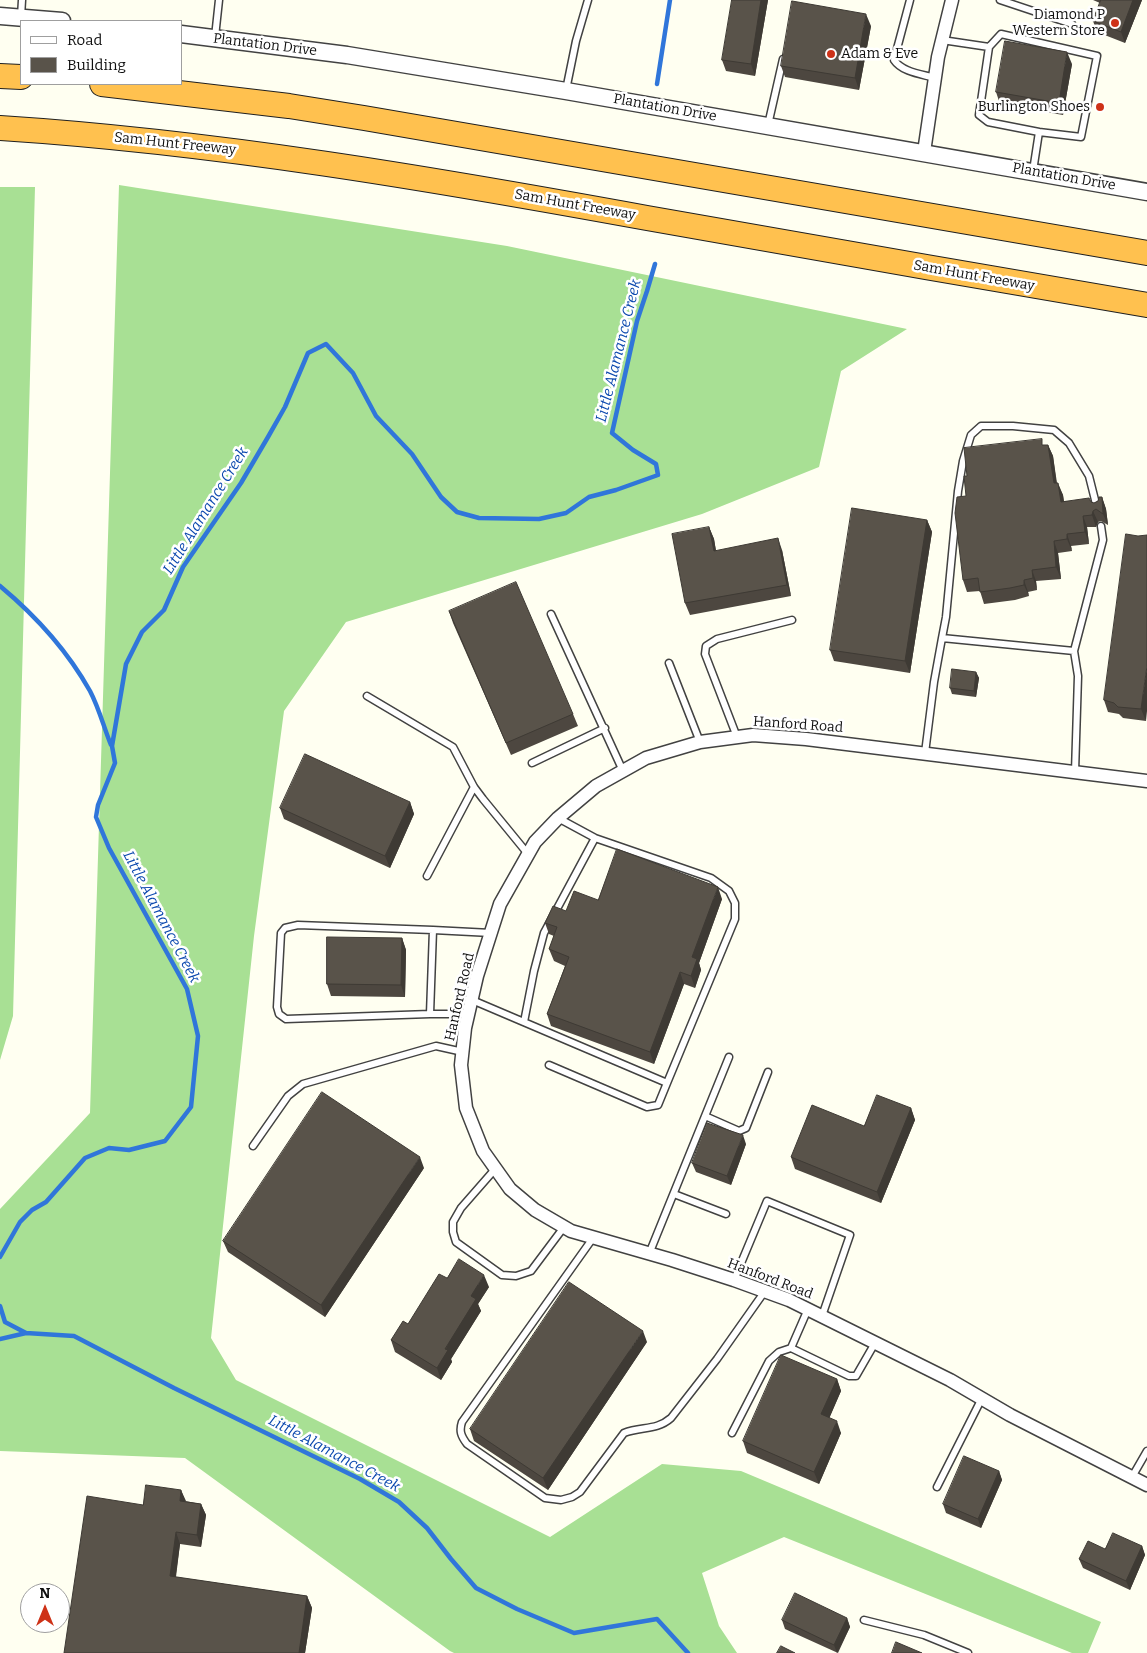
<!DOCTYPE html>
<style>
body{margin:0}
#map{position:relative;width:1147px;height:1653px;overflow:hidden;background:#fffff1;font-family:Bitter,serif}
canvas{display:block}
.legend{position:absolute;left:20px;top:20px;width:162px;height:65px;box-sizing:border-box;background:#fff;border:1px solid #9f9f9f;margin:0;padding:6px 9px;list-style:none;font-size:15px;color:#0f0f0f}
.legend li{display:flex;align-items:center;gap:10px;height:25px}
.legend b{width:25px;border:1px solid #9f9f9f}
.north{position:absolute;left:20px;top:1583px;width:50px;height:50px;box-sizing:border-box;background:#fff;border:1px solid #9f9f9f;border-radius:50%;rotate:0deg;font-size:14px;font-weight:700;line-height:20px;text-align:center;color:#0f0f0f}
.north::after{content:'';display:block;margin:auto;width:18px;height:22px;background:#ce3218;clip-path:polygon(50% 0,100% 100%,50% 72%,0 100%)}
</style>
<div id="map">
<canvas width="1147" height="1653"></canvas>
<ul class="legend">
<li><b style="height:6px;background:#fff"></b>Road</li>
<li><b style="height:14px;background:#59534a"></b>Building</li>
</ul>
<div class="north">N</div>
</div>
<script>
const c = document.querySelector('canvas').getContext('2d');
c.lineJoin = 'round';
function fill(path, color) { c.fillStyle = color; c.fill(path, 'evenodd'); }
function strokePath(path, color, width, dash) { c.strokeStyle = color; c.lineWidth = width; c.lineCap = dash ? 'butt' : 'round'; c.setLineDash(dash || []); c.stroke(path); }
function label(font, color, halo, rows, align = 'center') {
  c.font = font + ' Bitter,serif'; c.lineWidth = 5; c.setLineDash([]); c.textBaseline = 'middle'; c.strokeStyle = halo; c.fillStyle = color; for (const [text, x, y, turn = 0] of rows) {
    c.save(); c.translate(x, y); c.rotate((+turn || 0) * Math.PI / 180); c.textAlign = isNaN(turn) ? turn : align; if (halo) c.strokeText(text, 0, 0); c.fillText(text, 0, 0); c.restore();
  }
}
fill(new Path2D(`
 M119,185L507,246L907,329L841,371L819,467L702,514L346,622L284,711L254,936L211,1338L236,1380L550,1537L662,1464L741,1471L1101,1622L1088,1653H1072L784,1537L702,1573L719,1626L737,1653H454L450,1651L185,1458L0,1451V1209L90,1113Z
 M0,187H35L13,1016L0,1060Z`), '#a8e094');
strokePath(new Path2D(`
 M657,84L670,0
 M0,586C36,616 67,650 90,691C99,708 104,728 111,745
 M0,1257L20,1222L32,1210L46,1202L85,1158L109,1148L129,1150L165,1141L191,1107L198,1036L187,989L109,848L96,817L98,805L115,763L112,746L126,664L142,632L164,610L183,567L241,483L268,437L285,407L308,353L326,344L353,373L376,416L412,454L441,497L457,512L479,518L539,519L566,513L589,497L616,490L658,475L656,464L633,450L612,433L637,321L647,291L655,264
 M0,1306L5,1322L26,1333L74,1336L174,1388L360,1479L399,1502L427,1528L451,1559L476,1588L517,1609L574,1633L657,1619L688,1653
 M0,1339L26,1333`), '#3076da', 4.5);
const service = new Path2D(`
 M910,0L894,60C902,72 921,74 935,78
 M1000,0L1072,24
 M21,17L22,0
 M215,37L219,0
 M942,40L989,47
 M566,90L576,41L588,0
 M768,125L783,59
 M1033,171L1039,132L1081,137L1097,56L1001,34L989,47L979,115L988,122L1039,132
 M551,614L623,771
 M942,638L946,617L958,491L963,461L971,435L981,426H1013L1054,430L1069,443L1089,476L1097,508
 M1074,651L1078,676L1075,772
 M669,663L700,742
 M367,696L453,747L474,787L483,799L528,854
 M737,737L705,654L706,646L717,639L792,620
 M925,753L934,682L942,638L1074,651L1103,540L1101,526
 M532,763L605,728
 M427,876L474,787
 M472,1000L667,1083L735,919V903L729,891L711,878L595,838L558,818
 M430,1014L286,1019L279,1014L277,1007L281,933L285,928L298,925L433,930
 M468,1014H430L433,930L491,933
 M524,1022L534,971L544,933L595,838
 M549,1065L647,1107L658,1105L667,1083
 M705,1116L739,1131L746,1128L768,1072
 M253,1146L288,1096L303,1084L436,1046L463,1052
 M496,1168L461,1208L453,1222V1232L456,1242L502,1275L516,1276L531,1271L564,1227
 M674,1194L726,1214
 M593,1238L462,1422C459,1431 461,1436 467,1444L545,1498L561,1500L572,1497L580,1492L624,1433C642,1426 656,1431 671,1418L717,1359L765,1291
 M649,1254L729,1057
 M734,1280L767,1201L850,1235L822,1316
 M791,1348L808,1309
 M732,1433L769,1361L779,1352L791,1348L849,1376H856L875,1343
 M1132,1477L1147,1451
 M937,1487L982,1398
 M864,1620L924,1635L968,1653`);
const minor = new Path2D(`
 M924,152L938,57L952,0
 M1147,781L806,739L753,735L700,742L646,758L596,786L558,818L535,842L500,904L477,976L465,1028L461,1065L466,1108L483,1151L510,1189L535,1210L571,1231L672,1260L734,1280L789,1300L950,1380L1010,1415L1147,1485`);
const tertiary = new Path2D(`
 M0,16L62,21
 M181,34L347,55L566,91L1147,192`);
const motorway = new Path2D(`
 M0,76L21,77
 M102,84L289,106L364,118L1147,253
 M0,128C217,142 433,179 647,218C814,247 980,277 1147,305`);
strokePath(service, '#424242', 9);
strokePath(minor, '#424242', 15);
strokePath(tertiary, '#424242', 19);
strokePath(motorway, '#202020', 26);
strokePath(service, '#fff', 6);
strokePath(minor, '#fff', 12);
strokePath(tertiary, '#fff', 16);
strokePath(motorway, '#ffc14f', 24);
fill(new Path2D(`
 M732,0H768L755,76L726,71L722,60Z
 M1093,0H1142L1125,43L1097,32L1093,21L1100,3Z
 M871,26L859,90L785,77L781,66Z
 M1072,64L1063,115L1000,104L996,92Z
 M1044,445H1048L1053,456L1057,483L1063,495L1064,501L1091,502L1094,503L1098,501L1102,497L1106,509L1108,525L1101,521L1098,522L1096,527H1087L1089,544L1071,546L1072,551L1058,553L1061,579L1036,581L1037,590L1028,592L1029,596L1015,600L984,604L980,591L967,592L963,580L967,476Z
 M927,520L932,532L910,673L834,661L830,650Z
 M709,527L714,539L716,551L782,550L791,596L690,615L685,603Z
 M1126,534L1146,721L1123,718L1119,714L1108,712L1104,700Z
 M449,611L573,714L578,726L511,755L453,623Z
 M976,672L979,678L976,697L952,694L950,688Z
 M410,802L414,814L390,868L284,819L280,808Z
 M722,899L699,963L701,970L695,988L684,984L654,1064L551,1026L547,1014L565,966L554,961L549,949L554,936L549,934L545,923L598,900Z
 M402,938L406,950L405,997L331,996L327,984Z
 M911,1108L915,1120L881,1203L795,1169L791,1157L864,1126Z
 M746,1144L731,1185L696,1172L692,1163Z
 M424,1168L325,1317L228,1252L223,1241Z
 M447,1278L489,1287L478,1304L481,1311L451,1359L452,1362L441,1380L395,1352L391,1340L408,1324Z
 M647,1342L548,1490L474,1441L470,1429Z
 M837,1379L841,1391L829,1418L841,1433L819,1484L747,1453L743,1441Z
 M999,1471L1002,1480L981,1528L946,1513L943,1504Z
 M181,1490L185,1501L201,1504L206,1515L201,1547L180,1544L176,1577L307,1596L312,1608L305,1653H64L143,1505Z
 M1142,1546L1145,1555L1130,1590L1083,1568L1079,1559L1105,1549Z
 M847,1618L850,1627L838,1653L785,1629L782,1620Z`), '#4d4740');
fill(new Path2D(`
 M761,0H768L755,76L751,64Z
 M1133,0H1142L1125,43L1121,32Z
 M866,14L871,26L859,90L855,78Z
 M1067,52L1072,64L1063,115L1059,103Z
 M1048,445L1053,456L1058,495L1054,483Z
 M1058,483L1063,495L1065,513L1061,502Z
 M1102,497L1106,509L1108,525L1103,514Z
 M1093,511L1098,522L1096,527L1092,515Z
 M1083,516L1087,527L1089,544L1085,532Z
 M927,520L932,532L910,673L905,661Z
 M709,527L714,539L718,563L714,551Z
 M1067,534L1071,546L1072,551L1067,539Z
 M778,538L782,550L791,596L787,585Z
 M1054,541L1058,553L1061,579L1056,567Z
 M1032,570L1036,581L1037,590L1033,578Z
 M1024,580L1028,592L1029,596L1024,585Z
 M1147,666V711L1146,721L1141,709Z
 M976,672L979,678L976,697L974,691Z
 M410,802L414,814L390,868L385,856Z
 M718,887L722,899L699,963L701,970L695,988L691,976L692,957Z
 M402,938L406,950L405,997L401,985Z
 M680,972L684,984L654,1064L650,1052Z
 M911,1108L915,1120L881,1203L877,1192Z
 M743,1135L746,1144L731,1185L727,1176Z
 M420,1157L424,1168L325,1317L321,1305Z
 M484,1275L489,1287L478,1304L481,1311L451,1359L452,1362L441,1380L437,1368L471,1296Z
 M643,1331L647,1342L548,1490L543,1478Z
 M837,1379L841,1391L826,1426L821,1414Z
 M837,1421L841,1433L819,1484L814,1472Z
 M999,1471L1002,1480L981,1528L978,1519Z
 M181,1490L186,1501H180Z
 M201,1504L206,1515L201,1547L197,1535Z
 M176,1532L180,1544L174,1588L170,1576Z
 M1142,1546L1145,1555L1130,1590L1126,1581Z
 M307,1596L312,1608L305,1653H299Z
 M847,1618L850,1627L837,1653L834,1645Z`), '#3e3a34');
const building = new Path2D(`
 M732,0H761L751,64L722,60Z
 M1101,0H1133L1121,32L1093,21Z
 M792,1L866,14L855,78L781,66Z
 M1005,41L1067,52L1059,103L996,92Z
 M1042,439V445H1048L1054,483H1058L1061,502L1089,498L1091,502L1094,503L1098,501L1099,497H1102L1103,514L1096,509L1093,511L1092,515L1083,516L1085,532L1067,534V539L1054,541L1056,567L1032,570L1033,578L1024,580V585L1010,588L980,592L978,578L963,580L955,513L957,497L966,496L964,476H967L964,448Z
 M852,508L927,520L905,661L830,650Z
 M709,527L714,551L778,538L787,585L685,603L672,534Z
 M1126,534L1138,536L1147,535V666L1141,709L1118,707L1114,703L1104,700Z
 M516,582L573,714L506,743L449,611Z
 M952,669L976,672L974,691L950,688Z
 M305,754L410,802L385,856L280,808Z
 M617,849L718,887L692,957L697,959L691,976L680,972L650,1052L547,1014L569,957L549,949L557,927L545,923L553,906L566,911L574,891L598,900Z
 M327,937L402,938L401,985L327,984Z
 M322,1092L420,1157L321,1305L223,1241Z
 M877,1095L911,1108L877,1192L791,1157L812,1105L864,1126Z
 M707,1123L743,1135L727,1176L692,1163Z
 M459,1259L484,1275L471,1296L476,1299L445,1349L448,1350L437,1368L391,1340L403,1321L408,1324L439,1274L447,1278Z
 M569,1282L643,1331L543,1478L470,1429Z
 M781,1355L837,1379L821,1414L837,1421L814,1472L743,1441Z
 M964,1456L999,1471L978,1519L943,1504Z
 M146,1485L181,1490L180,1501L201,1504L197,1535L176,1532L170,1576L307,1596L299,1653H64L87,1496L143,1505Z
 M1113,1533L1142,1546L1126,1581L1079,1559L1088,1541L1105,1549Z
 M795,1593L847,1618L834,1645L782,1620Z
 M896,1642L922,1653H892Z
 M781,1646L795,1653H777Z`);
fill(building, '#59534a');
strokePath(building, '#3e3a34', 1);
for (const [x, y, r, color] of [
 [1115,23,5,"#ce3218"],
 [831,54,5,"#ce3218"],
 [1100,107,5,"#ce3218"]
]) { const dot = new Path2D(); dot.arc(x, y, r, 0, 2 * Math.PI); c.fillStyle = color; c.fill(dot); strokePath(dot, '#fff', 2); }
label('14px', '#0f0f0f', '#fff', [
 ["Diamond P",1105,15],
 ["Western Store",1105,31],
 ["Adam & Eve",841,54,"left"],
 ["Burlington Shoes",1090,107]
], 'right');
label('14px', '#0f0f0f', '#fff', [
 ["Plantation Drive",265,45,7],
 ["Plantation Drive",665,108,10],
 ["Sam Hunt Freeway",175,144,6],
 ["Plantation Drive",1064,177,10],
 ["Sam Hunt Freeway",575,205,10],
 ["Sam Hunt Freeway",974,276,10],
 ["Hanford Road",798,725,4],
 ["Hanford Road",460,997,-77],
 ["Hanford Road",770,1279,21]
]);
label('italic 15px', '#0b48ae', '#fff', [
 ["Little Alamance Creek",619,351,-76],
 ["Little Alamance Creek",206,511,-58],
 ["Little Alamance Creek",161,917,62],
 ["Little Alamance Creek",334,1454,28]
]);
</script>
